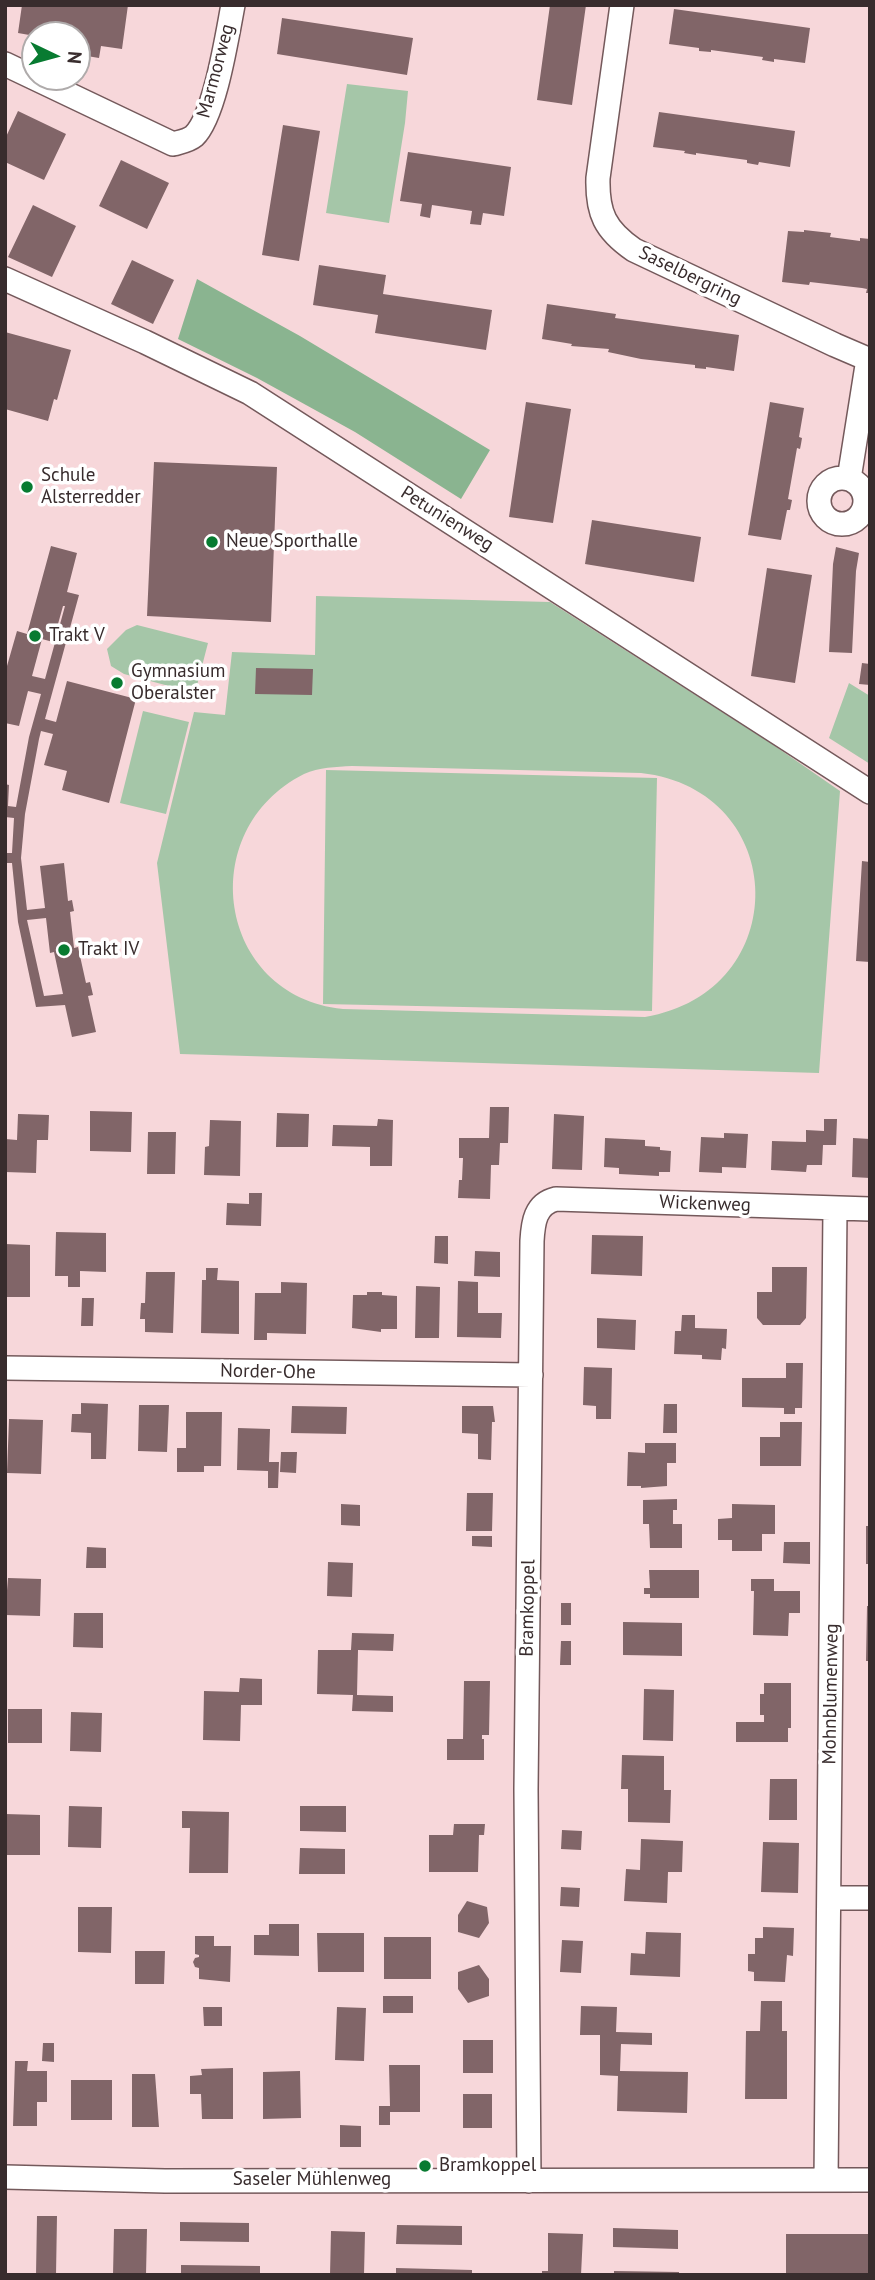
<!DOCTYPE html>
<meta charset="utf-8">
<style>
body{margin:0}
#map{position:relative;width:875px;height:2280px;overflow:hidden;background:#f7d7da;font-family:"PT Sans",sans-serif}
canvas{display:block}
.frame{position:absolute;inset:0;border:7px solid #382c2d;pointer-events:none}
.north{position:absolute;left:21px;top:21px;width:70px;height:70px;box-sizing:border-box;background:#fff;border:2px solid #afabab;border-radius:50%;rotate:95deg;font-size:19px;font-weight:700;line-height:28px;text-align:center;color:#382c2d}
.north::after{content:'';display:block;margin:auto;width:24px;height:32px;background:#087b31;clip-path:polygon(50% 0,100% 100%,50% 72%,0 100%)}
</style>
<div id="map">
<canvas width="875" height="2280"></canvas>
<div class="frame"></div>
<div class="north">N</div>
</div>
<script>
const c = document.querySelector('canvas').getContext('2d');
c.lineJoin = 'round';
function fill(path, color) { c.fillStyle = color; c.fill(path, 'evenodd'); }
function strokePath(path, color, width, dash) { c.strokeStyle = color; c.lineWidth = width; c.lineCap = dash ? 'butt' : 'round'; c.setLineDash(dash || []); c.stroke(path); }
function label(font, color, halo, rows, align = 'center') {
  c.font = font + ' "PT Sans",sans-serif'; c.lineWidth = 7; c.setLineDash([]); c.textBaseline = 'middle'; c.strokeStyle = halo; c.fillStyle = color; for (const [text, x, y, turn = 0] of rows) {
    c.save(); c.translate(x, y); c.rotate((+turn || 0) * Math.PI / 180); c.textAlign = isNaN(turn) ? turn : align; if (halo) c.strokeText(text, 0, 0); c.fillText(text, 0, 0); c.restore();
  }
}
fill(new Path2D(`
 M347,84L408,91L405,123L389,223L326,213Z
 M316,596L550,602L772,744L840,791L819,1073L180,1054L157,863L194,712L225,715L232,652L315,655ZM352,766L641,773C791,790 795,992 645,1017L343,1009C217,996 193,830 304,774C319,767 336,767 352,766Z
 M137,625L208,643L195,693L124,674L111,666L107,649L126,630Z
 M849,683L870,696V764L829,738Z
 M143,711L189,722L166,814L120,803Z
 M326,770L657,778L652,1011L323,1004Z`), '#a5c6a8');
fill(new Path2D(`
 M197,279L300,336L490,450L461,499L355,432L257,378L178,339Z`), '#8ab490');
fill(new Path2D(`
 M22,5H128L122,49L101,46L99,58L87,56L89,44L77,42V35L35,36L18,33Z
 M550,5H586L572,105L537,100Z
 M674,9L810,28L805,63L774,59V62L762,60L763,57L711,50V52L699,51V48L669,44Z
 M282,18L413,38L407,75L277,54Z
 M18,111L66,134L44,180L5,162V139Z
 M659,112L795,131L790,167L759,162L758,165L747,163V160L696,153V155L684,153L685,151L653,147Z
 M283,125L320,131L299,261L262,255Z
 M408,152L511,167L504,216L483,213L481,225L470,224L472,211L432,205L430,218L420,216L422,204L400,201Z
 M121,160L169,183L147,229L99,206Z
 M33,205L76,226L52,277L8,257Z
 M804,230L831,233L830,237L860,241V238L870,239V293H866L867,289L862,288L810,282L809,285L782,282L788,231L804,232Z
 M132,260L174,280L153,324L111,304Z
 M319,265L386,275L383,294L492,310L486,350L375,333L378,315L313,305Z
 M547,304L616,314L615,318L739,335L734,371L706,367V369L695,368V365L641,359L608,352L609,349L571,346L572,344L542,339Z
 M5,332L71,350L57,400L54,399L48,421L5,409Z
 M526,402L571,409L553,523L509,517Z
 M770,402L804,408L799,437L802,438L801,444L800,449L797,448L788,499L792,500L790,510H787L781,540L748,535Z
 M154,462L277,467L271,622L147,616Z
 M592,520L701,537L694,582L585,564Z
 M51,546L77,553L67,592L79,595L45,719L56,722L67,681L136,699L109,803L62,790L67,771L44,765L53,734L41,731L39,739L25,814L21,858L27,910L45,908L40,866L64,863L68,901L72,900L74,911L70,912L74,948L78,947L86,983L90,982L93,995L88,996L96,1032L72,1037L65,1005L36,1007L18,922L12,863H5V853H12L14,818L5,817V784L9,785L8,806L16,807L29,737L41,694L28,691L19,726L5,723V673L17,631L27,634ZM63,606H65L45,679L32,676L42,639L53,642ZM46,918L50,953L54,952L63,994L44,996L27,920Z
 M836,547L859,553L856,571L852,653L829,652L833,564Z
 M767,568L812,575L795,683L751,676Z
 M862,663L870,664V685L859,684Z
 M256,668L313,669L312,695L255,694Z
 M862,861L870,862V962L856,961Z
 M490,1107H509L508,1143H500L499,1165H491L490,1199L458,1198L459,1180H462L463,1158H459V1138H489Z
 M90,1111L132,1112L131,1152L90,1151Z
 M277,1113L309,1114L308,1147H276Z
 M18,1114L49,1115L48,1140H37L36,1173L5,1172V1139L17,1140Z
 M554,1114L584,1116L582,1170L552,1169Z
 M378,1119L393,1120L392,1166H370V1147L332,1146L333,1125L377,1126Z
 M824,1119H837L836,1145H823L822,1165H807L806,1172L771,1170L772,1141L806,1142V1130L824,1131Z
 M210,1120L241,1121L240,1176L204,1175L205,1147L209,1146Z
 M148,1132H176L175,1174H147Z
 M724,1133L748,1134L746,1168L722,1167V1173L699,1172L701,1137L724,1138Z
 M605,1138L645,1140V1146L660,1147V1150L671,1151L670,1172H659V1176L619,1174V1168L604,1167Z
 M853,1138L870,1139V1178L852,1177Z
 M249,1193H262L261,1226L226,1225L227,1203L249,1204Z
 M56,1232L106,1233V1272L80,1271V1287H68V1276H55Z
 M592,1235L643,1236L642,1276L591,1274Z
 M435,1236H448V1264L434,1263Z
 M5,1244L30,1245V1297H5Z
 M475,1251L500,1252V1277L474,1276Z
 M772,1267H807L806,1318L800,1325H763L757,1318V1292H772Z
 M206,1268H218L217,1280L239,1281V1334L201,1333L202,1280H206Z
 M146,1272H175L173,1333L145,1332V1319H140L141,1303H145Z
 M458,1281L478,1282V1313H502L501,1338L457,1337Z
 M281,1282L307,1283L306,1334L267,1333V1340H254L255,1293H281Z
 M416,1286L440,1287L439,1338H415Z
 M367,1292H382V1295L397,1296V1329H381V1332L352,1328L353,1295H367Z
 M82,1298H94L93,1326H81Z
 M682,1315H695V1328L727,1329L726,1349L722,1348L721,1360L702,1359V1355L674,1354L675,1331H681Z
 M597,1318L636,1320L635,1350L597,1348Z
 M786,1363H803L802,1408H795V1414H784V1408L742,1407V1378H786Z
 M584,1367L612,1368L611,1419H596V1406L583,1405Z
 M81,1403L108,1404L106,1459H91V1433L71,1432L72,1414H81Z
 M664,1404H677V1433H663Z
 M139,1405H169L167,1452L138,1451Z
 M292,1406L347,1407L346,1434L291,1433Z
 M462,1406H493L495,1422H492L491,1460L478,1459V1434L462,1433Z
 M186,1412H222L221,1466H204V1472H177V1448H186Z
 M9,1419L43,1420L41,1474L7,1473Z
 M780,1422H802L801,1466H760V1437H780Z
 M238,1428L270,1429L269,1462H279L278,1488H268V1471L237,1470Z
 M645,1443H676V1463H667V1486L641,1488V1486H627L628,1452L645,1453Z
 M281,1452H297L296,1473L280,1472Z
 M467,1493H493L492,1531H466Z
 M677,1499V1510H673V1524H682V1548H650L649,1524H643V1500Z
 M341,1504L360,1505V1526L341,1525Z
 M732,1504L775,1505V1534H762V1551H732V1540H718V1519L732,1518Z
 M866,1526H870V1564H866Z
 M472,1536H492V1547L472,1546Z
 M784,1542H810V1564L783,1563Z
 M87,1547L106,1548V1568H86Z
 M328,1562L353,1563L352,1597L327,1596Z
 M649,1570H699V1598H650V1594H644V1588H650Z
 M8,1578L41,1579L40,1616L5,1615Z
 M751,1579H774V1591H800V1613H789L788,1636L753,1635L754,1591H751Z
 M561,1603H571V1625H561Z
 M867,1606H870V1661H866Z
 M74,1613H103V1648L73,1647Z
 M623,1622L682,1623V1656L623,1655Z
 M352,1633L394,1634L393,1651L358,1650L357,1695L393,1696V1712L352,1711L353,1695L317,1694L318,1650H351Z
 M561,1641H571V1665H560Z
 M240,1678L262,1679V1705H241L240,1741L203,1740L204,1691L239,1692Z
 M464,1681H490L489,1735H482V1739H484V1760H447V1739H463Z
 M764,1683H791V1728H788V1742H736V1722H764V1715H760V1694H764Z
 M644,1689L674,1690L673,1741L643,1740Z
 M8,1709H42V1743H8Z
 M71,1712L102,1713L101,1752L70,1751Z
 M622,1755L664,1756V1790H671L670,1823L628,1822V1789H621Z
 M770,1779H797V1820H769Z
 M69,1806L102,1807L101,1848L68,1847Z
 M300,1806H346V1832L300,1831Z
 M182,1811L229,1812L228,1873H189L190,1828H182Z
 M5,1814L40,1815V1855H5Z
 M454,1824H485L484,1835H479L478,1872H429V1835H453Z
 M562,1830L582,1831L581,1850L561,1849Z
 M641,1839L683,1841L682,1872H668L667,1903L624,1901L626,1869L640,1870Z
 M763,1842L799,1843L798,1893L761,1892Z
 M300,1848L345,1849V1874H299Z
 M561,1887L580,1888L579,1907L560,1906Z
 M467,1901L487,1907L489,1923L479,1938L458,1932V1915Z
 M78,1907H112L111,1953L78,1952Z
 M269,1924H299V1956L254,1955V1935H269Z
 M763,1927L794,1928L793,1956L787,1955L785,1982L754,1981V1972L748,1971V1954H755V1938H763Z
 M646,1932L681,1933L680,1977L630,1975L631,1953L645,1954Z
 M317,1933H364V1972H318Z
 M195,1936H214V1946H231L230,1982L199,1979V1968L195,1967L193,1962L195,1958L199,1957V1955L195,1954Z
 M384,1937H431V1979H384Z
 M562,1940L583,1941L581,1973L560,1972Z
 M135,1951H165L164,1984H135Z
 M479,1965L489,1979V1996L468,2003L458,1989V1972Z
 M383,1996H413V2013H383Z
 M761,2001H782V2031H787V2099H745L746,2031H760Z
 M581,2006L617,2007L616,2032L652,2033V2045L621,2044L620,2071L688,2072L687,2113L617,2111L618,2076L600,2075V2035H580Z
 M203,2007H222V2026H204Z
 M337,2007L366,2008L364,2061L335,2060Z
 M463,2040H493V2073H463Z
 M43,2043H54V2062L42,2061Z
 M15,2061H28L27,2071H47V2102H37V2126H13Z
 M389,2065H420V2112H390V2125H379V2106H390Z
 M233,2068V2119H202L201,2094H190V2076L202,2075L201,2069Z
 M300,2071L301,2118L263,2119V2072Z
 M132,2074H155L159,2127H132Z
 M71,2080H112V2120H71Z
 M463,2094H492V2128H463Z
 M340,2125L361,2126V2147H340Z
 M37,2216H57L56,2275H36Z
 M180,2222L249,2223V2242L180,2241Z
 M397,2225L462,2226V2245L396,2244Z
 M613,2228L678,2230V2249L613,2247Z
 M114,2229H147L146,2275H113Z
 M331,2231L365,2232L364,2275H330Z
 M548,2233L583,2234L581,2275H542V2271H548Z
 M786,2234H870V2275H786Z
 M181,2265L260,2266V2275H181Z
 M396,2268L472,2270V2275H396Z
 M614,2271L679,2272V2275H614Z`), '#816568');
const minor = new Path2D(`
 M622,5L598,178C597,213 605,230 634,250L835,345L870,360
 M5,64L173,144C180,142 188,141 194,136C215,116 227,36 233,5
 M5,279L145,342L250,393L870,792
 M819 501a23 23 0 1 1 46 0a23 23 0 1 1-46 0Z
 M849,479L868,359
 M5,1368L531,1375
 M829,1898H870
 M5,2177L165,2181L870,2180
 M826,2180L835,1208
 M529,2181L526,1789L532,1241C533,1223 535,1204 556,1199L870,1209`);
strokePath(minor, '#74595b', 26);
strokePath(minor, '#fff', 23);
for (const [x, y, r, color] of [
 [27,487,7,"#087b31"],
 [212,542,7,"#087b31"],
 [35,636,7,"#087b31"],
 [117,683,7,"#087b31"],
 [64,950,7,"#087b31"],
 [425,2166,7,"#087b31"]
]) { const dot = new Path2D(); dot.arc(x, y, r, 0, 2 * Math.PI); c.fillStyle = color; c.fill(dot); strokePath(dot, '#fff', 2.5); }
label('19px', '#382c2d', '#fff', [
 ["Marmorweg",216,71,-75],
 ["Saselbergring",690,276,26],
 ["Petunienweg",447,519,32],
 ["Wickenweg",705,1204,2],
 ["Norder-Ohe",268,1372,1],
 ["Bramkoppel",528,1608,-89],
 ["Mohnblumenweg",831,1694,-89],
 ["Saseler Mühlenweg",312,2180]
]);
label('19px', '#382c2d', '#fff', [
 ["Schule",41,476],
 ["Alsterredder",41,498],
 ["Neue Sporthalle",226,542],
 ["Trakt V",49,636],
 ["Gymnasium",131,672],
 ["Oberalster",131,694],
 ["Trakt IV",78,950],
 ["Bramkoppel",439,2166]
], 'left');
</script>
